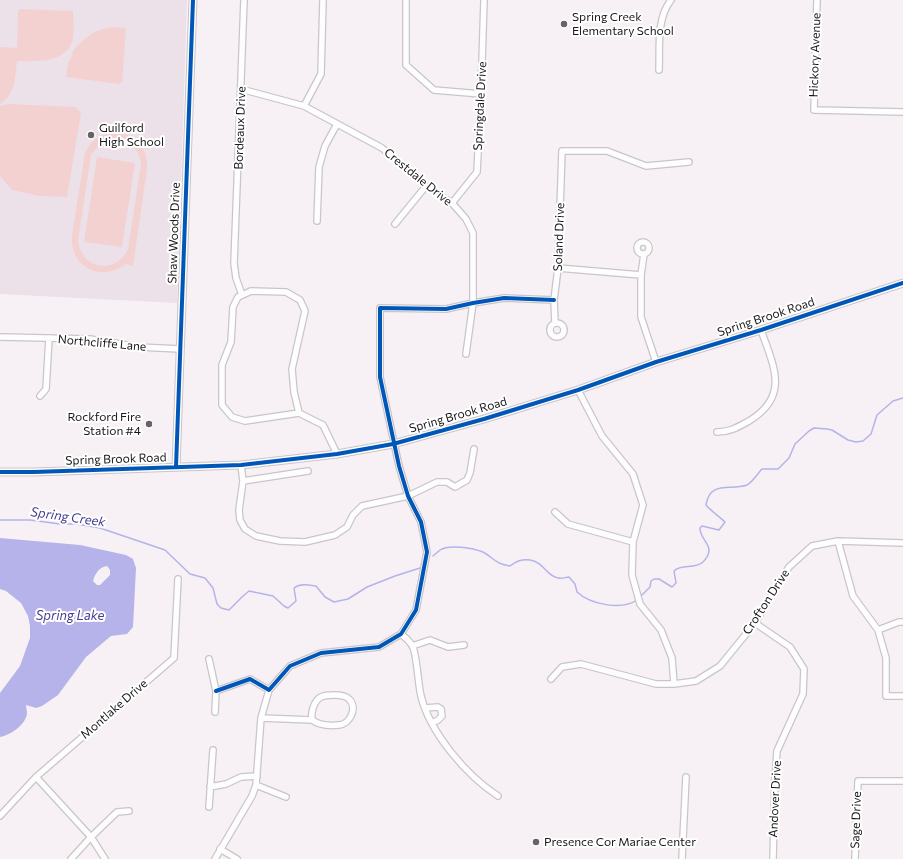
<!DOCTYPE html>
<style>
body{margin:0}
canvas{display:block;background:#f7f1f6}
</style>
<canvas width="903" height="859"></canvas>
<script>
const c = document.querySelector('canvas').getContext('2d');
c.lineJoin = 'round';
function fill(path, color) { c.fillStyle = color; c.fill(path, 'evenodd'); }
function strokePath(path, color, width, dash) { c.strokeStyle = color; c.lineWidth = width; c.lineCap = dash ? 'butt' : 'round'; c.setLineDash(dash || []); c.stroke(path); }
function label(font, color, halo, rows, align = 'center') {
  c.font = font + ' Commissioner,sans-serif'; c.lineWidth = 4; c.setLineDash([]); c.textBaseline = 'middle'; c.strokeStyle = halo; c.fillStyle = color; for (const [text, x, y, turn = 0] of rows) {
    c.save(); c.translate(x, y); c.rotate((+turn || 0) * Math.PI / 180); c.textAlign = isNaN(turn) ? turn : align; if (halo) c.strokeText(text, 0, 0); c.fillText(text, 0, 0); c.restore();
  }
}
fill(new Path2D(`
 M0,0H187L177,303L0,294Z`), '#ece1e9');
fill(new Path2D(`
 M20,9L73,11C73,21 75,33 72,42C64,64 35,61 17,61C15,78 16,93 0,104V47L17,48L18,11Z
 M114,27L125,28L126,29L122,82L119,84L66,77L68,64L73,53L72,52C85,37 94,29 114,27Z
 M8,104L76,107L81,113L67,197L40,196L12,190L0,176V106Z
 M115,132C135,133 149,149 147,169L133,266L126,264C101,283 69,267 72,235L85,153C91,140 101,133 115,132ZM110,139C127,137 139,148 141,164L128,249C116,275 82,270 78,241L91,155L99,145Z
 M97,157L135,163L122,247L84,242Z`), '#f3d1d1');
fill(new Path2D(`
 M0,538L80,545L126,555L133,559L136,568L133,627L127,634L111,636L86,657L58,695L42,706L36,708L26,705C26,708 27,710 27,714C25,725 11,735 0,737V693L20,666L30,638V626L28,616L21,603L6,591L0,589ZM107,566L110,570V575L100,585H97L93,581C95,574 99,567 107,566Z`), '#b5b3e9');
strokePath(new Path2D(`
 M0,520H30L60,524H76L100,528L165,550L190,574L205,578L213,588L217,604L221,608L229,610L243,596L249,591L273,596L284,606L288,608L296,601L294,588C300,583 309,585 316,586L325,597L334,602L348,599L367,587L395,576L420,568
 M433,556C435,554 438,552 440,550C449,544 473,548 483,552C494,558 495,564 510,566C517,561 521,559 530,560C544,562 547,577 559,578C562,579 566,577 569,577L575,584L577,592C590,604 621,611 637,600
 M640,597L650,587L651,581L654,579H659L672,587L676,583L674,571C682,563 694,570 703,562C718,546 700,542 700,528L702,526L719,530L725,522C719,516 712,512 706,505C710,480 730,491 747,485C752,483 758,473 762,469H778L789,458L795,444L809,431L814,428L827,429L832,430L848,440L856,442L863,441L871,434L877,415L893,401L903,398`), '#b5b3e9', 1.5);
const minor = new Path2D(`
 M406,0V65L434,90L481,94
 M817,0L814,110L903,112
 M659,70C660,48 656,19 671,0
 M241,89L304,106L382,148L426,186L452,203L466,219L473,233V303L466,354
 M304,106L321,74L323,0
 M452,203L477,172L481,94L484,0
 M317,221L319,167L325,146L337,124
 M395,224L426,186
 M637 248a6 6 0 1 1 12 0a6 6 0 1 1-12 0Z
 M644,254L641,275V317L656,362
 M558,268L641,275
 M251,291L286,292L300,300L305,311L292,369L294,392L299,413L245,421L232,417L222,405V365L231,342L233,307L238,297Z
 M242,295L236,278L234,263L244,0
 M550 330a7 7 0 1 1 14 0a7 7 0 1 1-14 0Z
 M555,323L554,300L558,268L562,151H607L646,166L689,162
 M0,337L90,339L138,347L180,349
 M578,390L602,436L633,474L643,505L633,542L632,575L640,604L661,630L672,658L674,684
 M40,396L46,389L49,338
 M299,413L323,425L337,454
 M717,432C730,432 738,427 749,421C790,396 774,367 761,330
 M241,465L243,481L239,510L240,520L245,529L256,536L280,541L305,542L335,535L347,527L353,515L362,506L408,496L437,482H447L455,487L467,480L470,473L474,449
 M243,481L308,471
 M555,512L568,524L633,542
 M838,541L853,596L878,630L886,658V696H903
 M755,623L790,647L804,669L803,694L777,751L775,782L773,859
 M878,630L899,622H903
 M401,634C405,637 409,641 412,645C417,653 418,685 421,696C430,733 467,776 498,796
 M412,646L430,640L448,647L464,645
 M209,659L216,691L215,712
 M551,679L562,667L581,664L656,684H674L696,681L720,666L755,623L789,567L812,546L838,541L903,543
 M216,691L250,679L269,690L290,666L321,653L379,647L401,634L416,610L427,552L421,522L408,496L399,466L380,377V308L446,309L473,303L504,298L554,300
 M425,708L438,707L441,709L442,716L438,720L432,723
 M261,718L312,720C319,725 330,726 339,725C350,724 358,708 349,699C345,695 339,695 334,695C323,695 317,696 313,708C312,712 311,715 312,720
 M36,777L91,837L105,859
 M256,785L286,797
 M210,787L226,784L241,777L257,776
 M209,807L213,750
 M0,816L36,777L174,658L178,579
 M220,849L237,859
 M71,859L91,837L117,812L129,811
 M215,859L252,796L256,785L261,718L269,690
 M682,859L686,777
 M855,859L858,781H903`);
const tertiary = new Path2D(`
 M176,467L193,0
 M0,472H34L241,465L337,454L393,444L484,419L578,390L656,362L761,330L903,283`);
strokePath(minor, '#c9c5c8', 8);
strokePath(tertiary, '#c9c5c8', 9);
strokePath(minor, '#fefdfe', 5.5);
strokePath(tertiary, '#fefdfe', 7);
strokePath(new Path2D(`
 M176,467L193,0
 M0,472H34L241,465L337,454L393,444L484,419L578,390L656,362L761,330L903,283
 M216,691L250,679L269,690L290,666L321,653L379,647L401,634L416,610L427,552L421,522L408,496L399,466L380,377V308L446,309L473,303L504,298L554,300`), '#0057b8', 4);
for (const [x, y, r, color] of [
 [564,24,4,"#676366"],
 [91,135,4,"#676366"],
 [149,424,4,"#676366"],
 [536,842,4,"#676366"]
]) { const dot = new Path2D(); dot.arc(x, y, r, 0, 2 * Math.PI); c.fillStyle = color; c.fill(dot); strokePath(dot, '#fff', 1.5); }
label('12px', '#191618', '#fff', [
 ["Spring Creek",572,17],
 ["Elementary School",572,31],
 ["Guilford",99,128],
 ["High School",99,142],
 ["Rockford Fire",141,417,"right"],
 ["Station #4",141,431,"right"],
 ["Presence Cor Mariae Center",544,842]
], 'left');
label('12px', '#191618', '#fff', [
 ["Hickory Avenue",815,55,-88],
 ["Springdale Drive",480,106,-87],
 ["Bordeaux Drive",240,128,-88],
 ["Crestdale Drive",418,177,39],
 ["Shaw Woods Drive",174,233,-88],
 ["Soland Drive",559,237,-88],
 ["Spring Brook Road",766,317,-18],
 ["Northcliffe Lane",102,343,5],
 ["Spring Brook Road",458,415,-16],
 ["Spring Brook Road",116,459,-2],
 ["Crofton Drive",766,602,-57],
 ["Montlake Drive",114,709,-41],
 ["Andover Drive",775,799,-87],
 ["Sage Drive",856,820,-88]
]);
label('italic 13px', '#443c92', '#fff', [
 ["Spring Creek",68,517,8],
 ["Spring Lake",70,616]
]);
</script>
